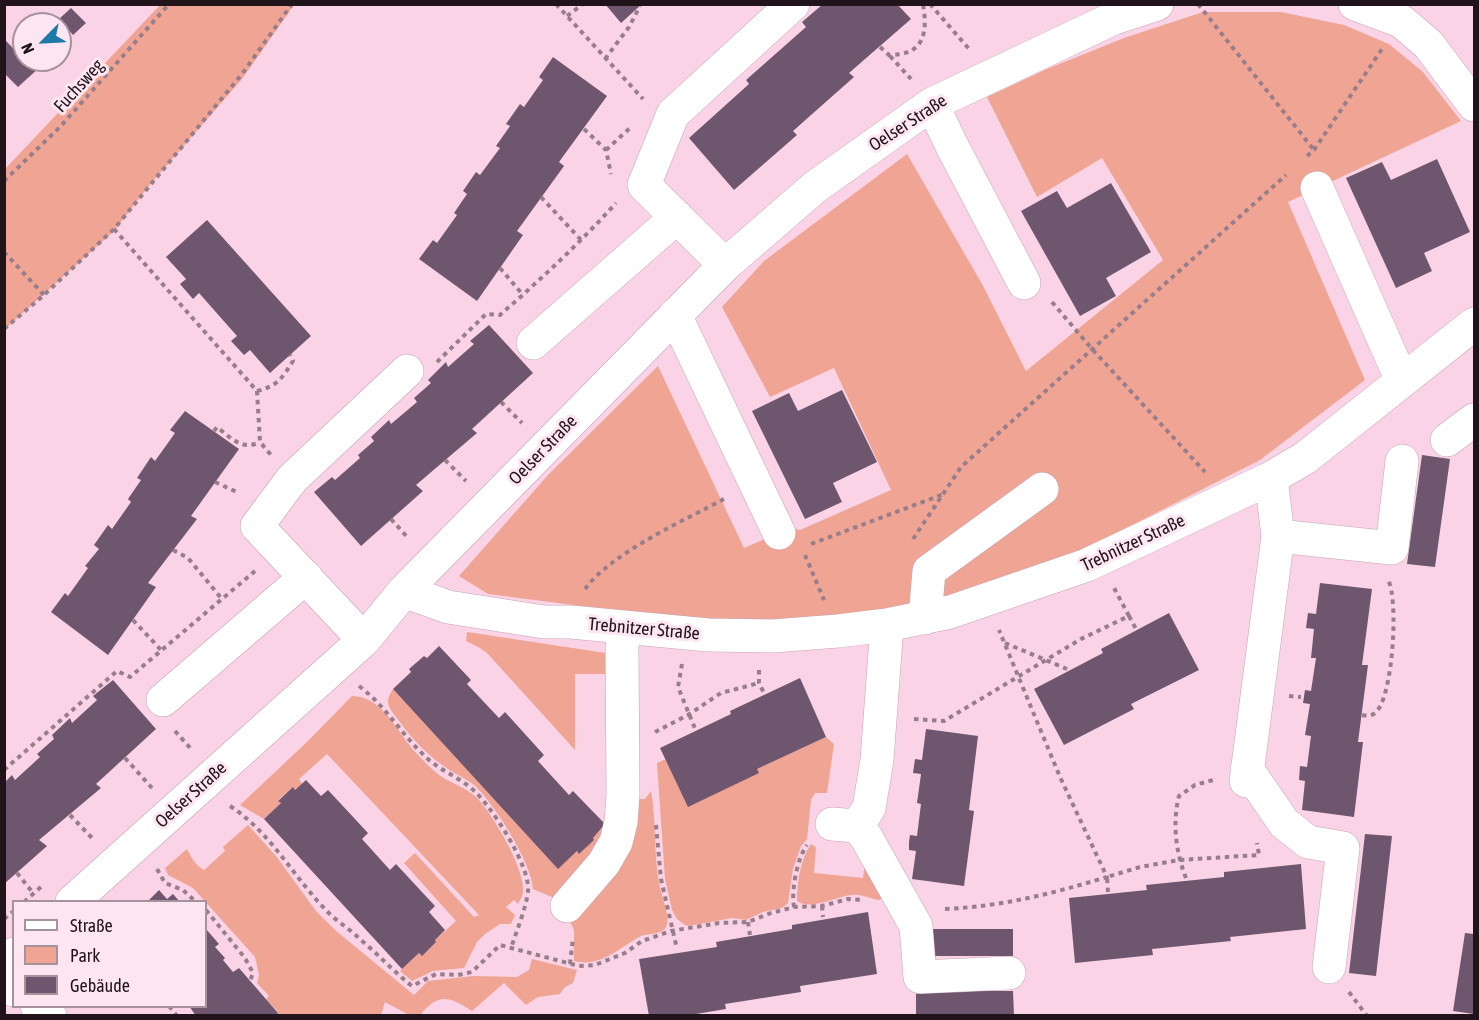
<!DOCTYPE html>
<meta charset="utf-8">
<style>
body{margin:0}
#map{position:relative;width:1479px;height:1020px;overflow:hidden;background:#fad4e6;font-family:"Asap Condensed",sans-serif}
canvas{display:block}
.frame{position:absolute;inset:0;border:6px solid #20131a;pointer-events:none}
.legend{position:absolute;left:12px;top:900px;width:195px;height:108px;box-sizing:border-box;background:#fde6f1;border:2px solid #a5929b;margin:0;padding:8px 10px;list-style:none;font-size:18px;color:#20131a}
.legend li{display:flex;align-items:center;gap:12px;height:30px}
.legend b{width:30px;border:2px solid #a5929b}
.north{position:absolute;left:12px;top:12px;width:60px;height:60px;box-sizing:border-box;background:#fde6f1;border:2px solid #a5929b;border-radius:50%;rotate:246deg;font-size:16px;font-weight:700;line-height:24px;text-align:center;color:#20131a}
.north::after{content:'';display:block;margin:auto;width:21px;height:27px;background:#1d7aa7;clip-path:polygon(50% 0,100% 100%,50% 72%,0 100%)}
</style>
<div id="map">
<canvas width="1479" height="1020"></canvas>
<div class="frame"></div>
<ul class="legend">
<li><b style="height:8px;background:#fff"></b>Straße</li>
<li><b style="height:16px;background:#f0a493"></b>Park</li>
<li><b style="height:16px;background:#6e566e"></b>Gebäude</li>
</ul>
<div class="north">N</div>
</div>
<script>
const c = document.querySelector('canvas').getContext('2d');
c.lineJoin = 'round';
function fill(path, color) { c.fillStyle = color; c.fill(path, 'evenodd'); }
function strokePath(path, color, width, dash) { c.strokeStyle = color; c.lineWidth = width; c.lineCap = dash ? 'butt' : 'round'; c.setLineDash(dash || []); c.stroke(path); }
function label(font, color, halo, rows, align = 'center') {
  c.font = font + ' "Asap Condensed",sans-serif'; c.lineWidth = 6; c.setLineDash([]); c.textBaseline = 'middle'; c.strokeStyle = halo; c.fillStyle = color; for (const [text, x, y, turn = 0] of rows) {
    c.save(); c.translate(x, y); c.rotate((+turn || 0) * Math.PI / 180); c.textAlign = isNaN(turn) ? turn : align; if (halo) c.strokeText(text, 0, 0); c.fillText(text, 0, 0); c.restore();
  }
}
fill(new Path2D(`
 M160,5H294L242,79L148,187L114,231L5,329V169Z
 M1203,12H1281L1344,25L1389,44L1423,72L1461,121L1288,202L1365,380L1260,460L1083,550L941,598L872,615L776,621L685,617L581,606L488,594L459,576L548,475L658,366L744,548L790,528L800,530L891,490L834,368L770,397L722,307L764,261L907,154L982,284L1026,371L1163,260L1102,158L1037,197L987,97L1047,69L1124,38Z
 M467,632L606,653L605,674H575V750L487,653L480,648L466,641Z
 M393,689L558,868L577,851L580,853L593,840V838L605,824L577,915L585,911V905L638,799H645L651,791C657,823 653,856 660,887C662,898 671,918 666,927C662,935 649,933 641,936C620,947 601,968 574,961V930L566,913L552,897L533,889C531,862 497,809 478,789C470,780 458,776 448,769C428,756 413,740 399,721C390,708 383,704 393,689Z
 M352,696C384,696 398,735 418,755C425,762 433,771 442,777C453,784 467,788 477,798C492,813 526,870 523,892C523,896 520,900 518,904L514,900L506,907L515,915L511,924H500L485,934L477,942L464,968L433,971L412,981L400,971L419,953L422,955L436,942L435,940L456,921L404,863L415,853L474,917L479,915L327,754L299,779L302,784L295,790L292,788L278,800L281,803L264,819L240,805L307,742Z
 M826,737L834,744L827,793H815L811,800L807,839L801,846L793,869L788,903L782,908L763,912L746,920L732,918L689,926L685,925L677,919L672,910L665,879L657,763L666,759L757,769Z
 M248,825L276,856L316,911L335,930L414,995L428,981L473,976L517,977L529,970L532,959L577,970L573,983L565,987L560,994L538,997L526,1005L504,983L472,1011C448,996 439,993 420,1015H409L385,1002L381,1015H275L278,1012L266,999L269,996L257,983L259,975L255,957L193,888L168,875L165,868L187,849C191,857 196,866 204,870L225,851L223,847Z
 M811,844L816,847L814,873L863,878L866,853L889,895L879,900C870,899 863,894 852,895C837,896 811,911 797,901C797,883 800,860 811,844Z`), '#f0a493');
fill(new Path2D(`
 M605,4H642L621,23Z
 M823,4H897L911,19L849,73L854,77L793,131L797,135L734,190L689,138L749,84L746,80L806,27L802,22Z
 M71,8L86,23L73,35L59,19Z
 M4,39L17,52L22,48L24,51V60H33L40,67L18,87L4,73Z
 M553,57L607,96L559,162L564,166L517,231L523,235L477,301L419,259L433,240L437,243L457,215L454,213L467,194L463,191L476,172L480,175L500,148L496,146L510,126L506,124L520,104L524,107L543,80L539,77Z
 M1437,159L1470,232L1424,253L1432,271L1396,288L1346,178L1382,162L1391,180Z
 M1111,183L1151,252L1106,278L1116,296L1080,316L1021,211L1057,191L1067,208Z
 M207,220L311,336L270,373L250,350L244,355L231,341L237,336L199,293L193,299L180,284L186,279L166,257Z
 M489,325L533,373L472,429L477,433L416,485L423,491L361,546L314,492L332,477L335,480L360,458L358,455L374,441L371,437L389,420L391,424L417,402L414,398L431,383L428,380L446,362L448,367L474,344L470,341Z
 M842,390L877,462L833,483L842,502L805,519L752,411L789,393L798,411Z
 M185,411L239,449L191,516L197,519L148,583L156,587L108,655L51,612L65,593L68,596L88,568L85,566L99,549L94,545L108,525L112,529L131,502L128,499L141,480L137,478L151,457L155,461L175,433L170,430Z
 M1422,455L1450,459L1435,567L1407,564Z
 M1320,583L1372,589L1362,665H1368L1358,742H1363L1354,817L1302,810L1305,781L1299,780L1300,766L1307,767L1311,736L1305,735L1310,704L1303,703L1305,690L1311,691L1316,658H1311L1314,629L1306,628L1308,613L1316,614Z
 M1169,613L1199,670L1131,704L1134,709L1064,745L1034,689L1103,653L1101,649Z
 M439,646L471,680L467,684L499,718L505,712L544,755L538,761L569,795L573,791L605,824L593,838L594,840L579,854L577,851L558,869L393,689L411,672L409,669L424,656L427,658Z
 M800,678L826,737L757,769L759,773L688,807L660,748L731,714L730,711Z
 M113,680L156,729L96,784L101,788L39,840L47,846L4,884V783L12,775L15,780L40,757L37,754L54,739L52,735L70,718L72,723L97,700L93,696Z
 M926,729L978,736L969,810L974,811L964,886L912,879L916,851L909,850V842L910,835L917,836L921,804L917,803L921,774L913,773L915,759L922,760Z
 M306,780L321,796L328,790L368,833L362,839L390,870L396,864L435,906L429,912L445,930L435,940L436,942L422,956L419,953L402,969L264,819L281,803L278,801L293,787L295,790Z
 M1365,834L1392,836L1376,976L1349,973Z
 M1301,864L1306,929L1230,937L1231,941L1152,949L1153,955L1075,963L1069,898L1147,890L1146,885L1224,877V872Z
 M159,890L167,899L173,894L180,902H147Z
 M868,912L877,974L800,986L801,992L725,1004L726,1009L684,1016H649L639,959L717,947L716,942L792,929V925Z
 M206,929L219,944L215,947L225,958L223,960L233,972L239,968L278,1013L275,1016H196L189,1006H206Z
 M929,929H1013V956H929Z
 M1465,933L1474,934V1014L1453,1011Z
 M916,991H1013L1014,1016H916Z`), '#6e566e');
const minor = new Path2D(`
 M1355,4L1401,21L1428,44L1474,105
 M932,104L952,146L1024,283
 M1317,188L1402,381
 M725,265L644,185L673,114L793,4
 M675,315L779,533
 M533,343L677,217
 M1447,440L1474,420
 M1278,536L1392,548L1402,461
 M404,591L448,607L544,622H571L708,635L773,636L838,631L887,625L950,612L1087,565L1271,478L1305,458L1474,324
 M925,618L929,571L1042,489
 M364,640L257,526L292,479L407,371
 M163,700L306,577
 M1247,769L1284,823L1308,842L1343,848L1329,967
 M1246,781L1278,536L1271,478
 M832,824L857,826L869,808L877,760L887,625
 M857,826L866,837L916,926L920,977L1009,973
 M72,902L364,640L404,591L725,265L815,187L932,104L1114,18L1157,4
 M567,906L604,863L616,842L621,822L623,795L622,648L624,627
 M4,962L14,954
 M4,984L14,990
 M37,1006L50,1016`);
strokePath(minor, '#c6a2b4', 34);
strokePath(new Path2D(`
 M556,4L643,99
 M930,4L969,49
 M1198,4L1314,150
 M567,16L583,4
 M880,47L889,55C924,55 928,34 923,4
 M890,56L911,79
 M605,59L629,27L640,6
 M584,129L606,150L611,174
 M606,150L630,128
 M1307,156L1314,150L1382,49
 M4,181L60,127L169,4
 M541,197L582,241
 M114,229L257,391L260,442L271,455
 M4,252L44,295
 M500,268L523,295
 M1052,302L1092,349L1205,472
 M4,329L44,295L114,229L242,74L292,4
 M437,362L486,314L500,315C541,279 580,243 616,203
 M257,391C278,386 282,378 293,361L290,355
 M501,402L522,423
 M214,431L217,427C231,438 242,451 260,442
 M445,460L466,481
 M215,482L239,493
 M391,519L409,539
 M913,539L961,467L1286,175
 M811,544L944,494
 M173,550L188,558L222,599
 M805,555L824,600
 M585,589C611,553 685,520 726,498
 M1129,616L1136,629
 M133,620L162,651
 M1005,643L1067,669
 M682,664L678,687L696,731
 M759,670V683L765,695
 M359,686C387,707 403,737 429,760C442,771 458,777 471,788C490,803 531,867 528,891C527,905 516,933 511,948
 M1289,696L1301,697
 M1362,715C1367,716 1371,716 1375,713C1393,699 1399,599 1388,580
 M914,719L944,721L1081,639L1129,616L1114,588
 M175,731L192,750
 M655,732L688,715L721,693L759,683
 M125,758L152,788
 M4,770L117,671L130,677L255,571
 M230,806C270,832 291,873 323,907C334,920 349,928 361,940C379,955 394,972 412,986L436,974L458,975L472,972L500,945L579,966L595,965L625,953L642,941L671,931L719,923L748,922L771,913L794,907L822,906L848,899L864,900
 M70,815L93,839
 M656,825L661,879L677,949
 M157,869L165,883L183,890L196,902
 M17,873L33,893
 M1186,878C1176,853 1172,823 1179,796L1195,785L1213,780
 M1108,892L1107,877L1140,867L1179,860L1259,855L1257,843
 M24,902L41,887
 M822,906L823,917
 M794,907C791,890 797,859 807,845
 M945,909C1004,906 1051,894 1107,877L1060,777L999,630
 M206,910L245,958L253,973L250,981
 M4,919L14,911
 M748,922L750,935
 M570,964L573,938
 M1349,992L1367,1016
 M169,1006L177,1016`), '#987e8b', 4, [4.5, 4.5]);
strokePath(minor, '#fff', 33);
label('18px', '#20131a', '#fde6f1', [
 ["Fuchsweg",79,86,-48],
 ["Oelser Straße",908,123,-33],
 ["Oelser Straße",543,450,-46],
 ["Trebnitzer Straße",1133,543,-25],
 ["Trebnitzer Straße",644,629,5],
 ["Oelser Straße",191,795,-42]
]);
</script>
